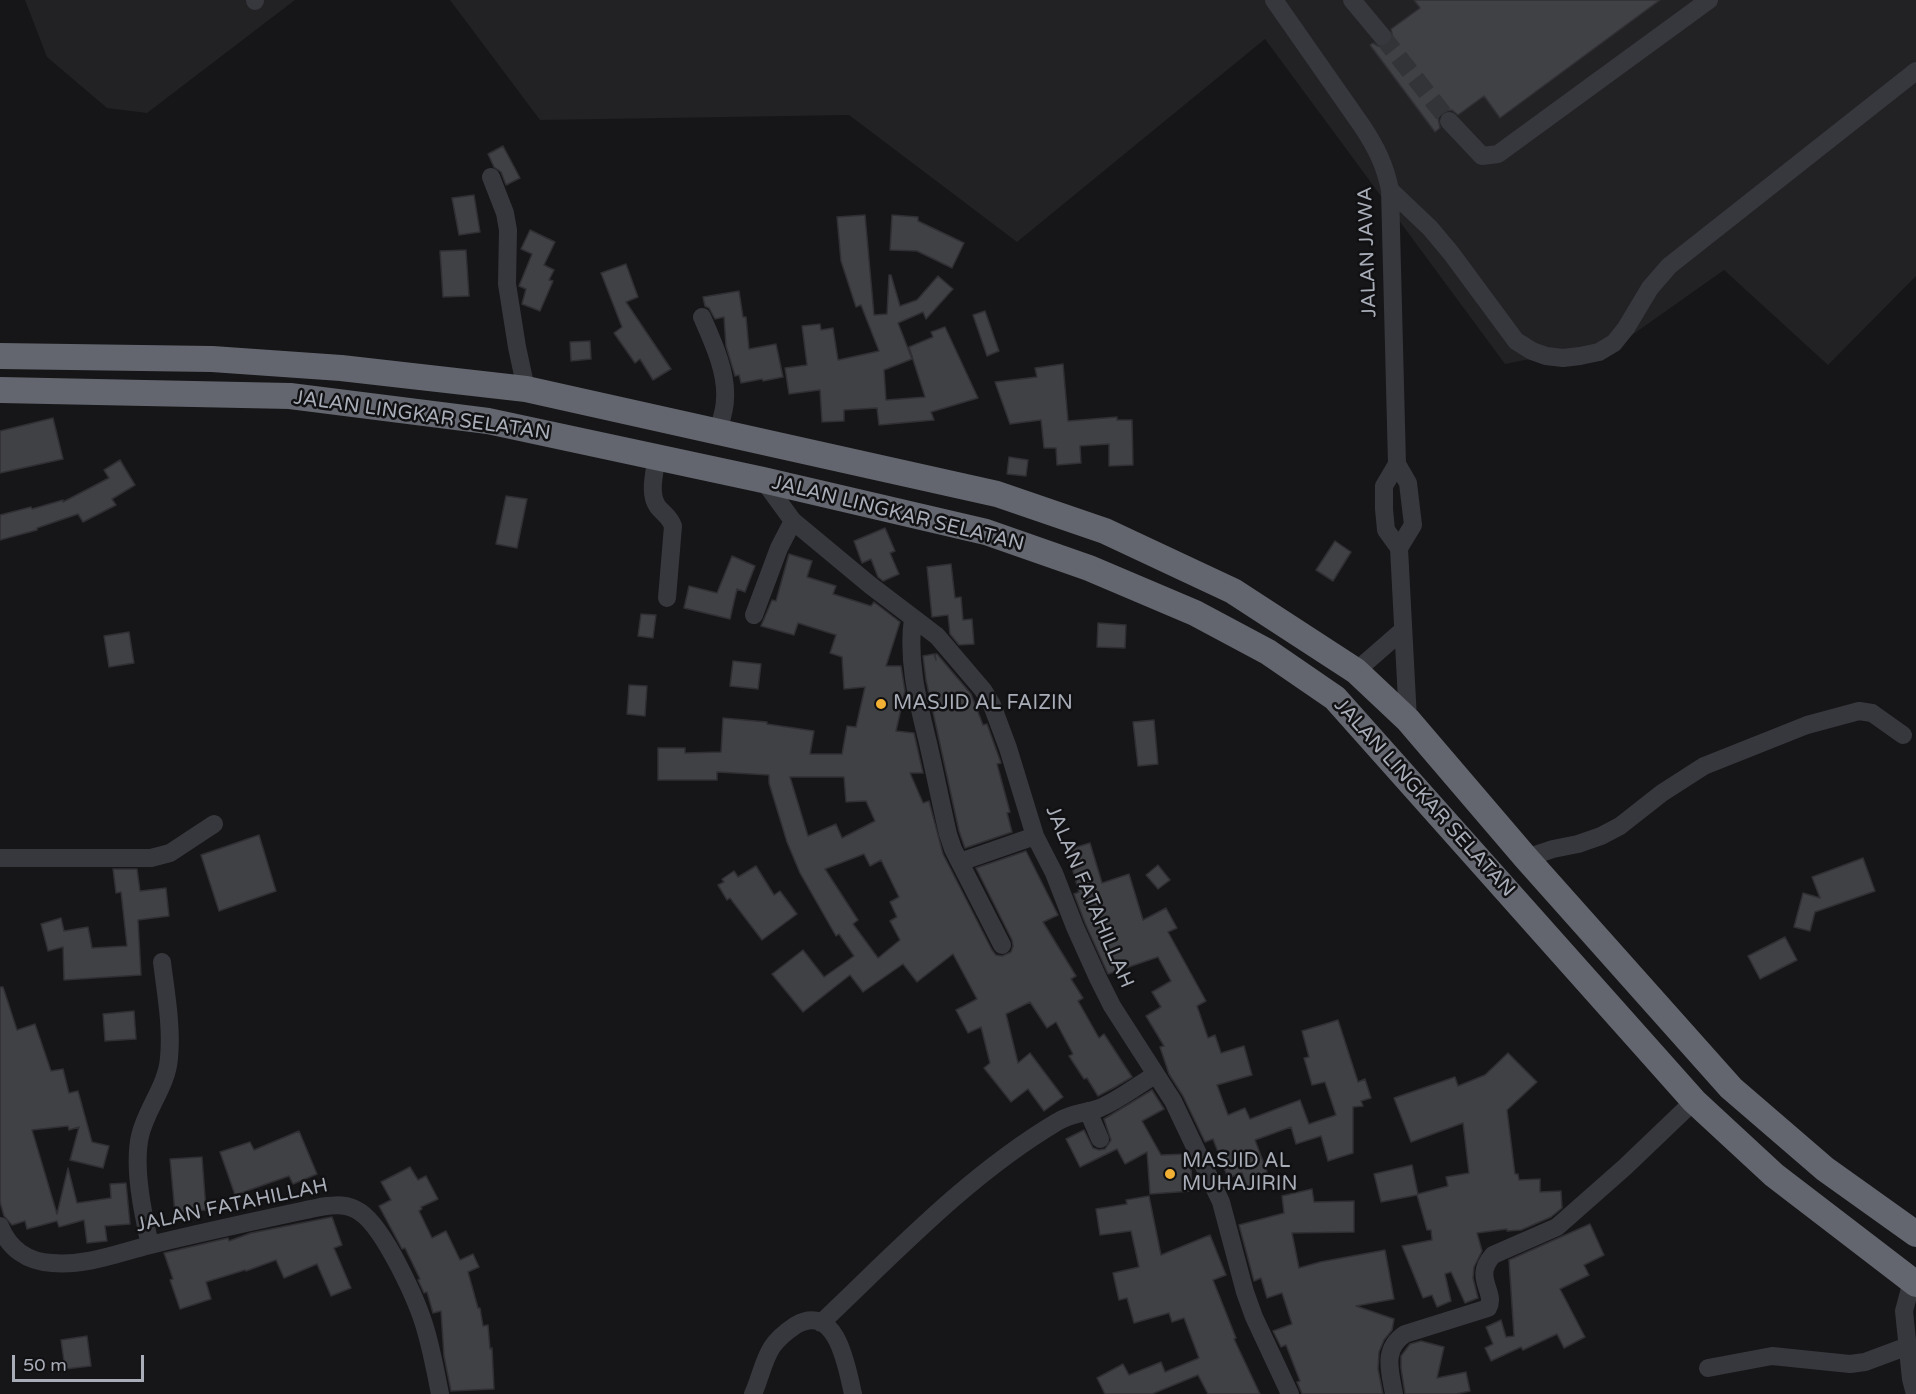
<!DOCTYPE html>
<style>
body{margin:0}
#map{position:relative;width:1916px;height:1394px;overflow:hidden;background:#161618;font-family:"Varela Round",sans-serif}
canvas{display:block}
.scale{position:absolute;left:12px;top:1355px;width:132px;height:27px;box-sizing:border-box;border:3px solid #a8adb8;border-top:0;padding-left:8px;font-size:18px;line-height:21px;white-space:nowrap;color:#a8adb8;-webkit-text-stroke:4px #111113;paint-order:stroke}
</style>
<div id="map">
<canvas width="1916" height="1394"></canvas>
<div class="scale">50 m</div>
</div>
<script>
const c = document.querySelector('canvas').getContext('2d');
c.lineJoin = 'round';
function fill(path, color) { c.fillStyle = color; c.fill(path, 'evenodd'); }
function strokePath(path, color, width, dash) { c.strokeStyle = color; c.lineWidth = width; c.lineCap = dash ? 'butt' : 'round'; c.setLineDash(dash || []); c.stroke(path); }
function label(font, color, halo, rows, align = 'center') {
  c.font = font + ' "Varela Round",sans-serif'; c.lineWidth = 5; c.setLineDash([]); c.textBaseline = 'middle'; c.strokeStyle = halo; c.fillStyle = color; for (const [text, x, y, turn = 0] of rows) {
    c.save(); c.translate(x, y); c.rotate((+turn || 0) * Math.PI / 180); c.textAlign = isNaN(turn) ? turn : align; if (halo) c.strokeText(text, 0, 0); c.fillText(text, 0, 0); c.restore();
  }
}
fill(new Path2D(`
 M25,0H295L147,113L107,108L47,57Z
 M450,0H1916V276L1828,365L1724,270L1625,340L1505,364L1265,39L1017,242L849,115L540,120Z`), '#222225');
const building = new Path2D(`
 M1414,0H1660L1500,118L1484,96L1458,115L1452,110L1442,112L1438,118L1440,128L1435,132L1370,45L1373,43L1378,46L1383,47L1390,44L1393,39L1391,29L1420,8Z
 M503,146L520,178L506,185L501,172L494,167L488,154Z
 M474,195L480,232L459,235L452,198Z
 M865,215L874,315L887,314L889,275H891L900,306L917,300L938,276L953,289L926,319L923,312L898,323L912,359L884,370L886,400L925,397L909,347L933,337L931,332L945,327L978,398L931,412L934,420L879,425L877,408L844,410V421L822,422L820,390L789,394L785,368L807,365L802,326L820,324L821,330L833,328L838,360L879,351L861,305L856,307L841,261L837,217Z
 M892,215L918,217V221L964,243L952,268L917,251L890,250Z
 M530,230L555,242L544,265L554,270L549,280L553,281L540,311L522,304L526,289L519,286L532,254L521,249Z
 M466,250L469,296L443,297L440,251Z
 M626,264L638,297L626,302L671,369L653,380L640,359L635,363L614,333L622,327L601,273Z
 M739,291L743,317H746L749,349L776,344L783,377L763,381L762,379L741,383L739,375L735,376L726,346L724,317L715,319L709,308L705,306L703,297Z
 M985,311L999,351L987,356L973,315Z
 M590,341L591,359L571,361L570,342Z
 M1063,364L1068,421L1117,417V420H1132L1133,465L1109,466V444L1080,446L1081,463L1057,465L1056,448H1044L1041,420L1010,424L995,382L1037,377L1035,368Z
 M53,418L63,459L0,473V431Z
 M1009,457L1028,460L1026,476L1007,474Z
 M120,460L135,485L112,499L116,505L83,522L78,514L37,528V530L0,540V515L31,507L32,509L63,500V502L109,478L104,470Z
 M506,496L527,499L517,548L496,544Z
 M885,528L895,551L890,553L899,574L883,581L878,577L871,559L862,563L854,541Z
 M1335,541L1351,552L1333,581L1316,570Z
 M789,554L812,561L807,577L836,586L833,594L871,606L874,602L900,622L886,666H901L905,691L896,731L914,733L923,773H910L923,803L929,801L943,854L992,950L996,955L1002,956L1011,952L1013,946L1012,940L976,868L1026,851L1058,915L1043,922L1076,976L1071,979L1083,998L1078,1001L1099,1038L1104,1034L1132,1077L1115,1087L1098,1096L1087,1078L1084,1079L1069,1056L1073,1054L1056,1022L1047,1028L1030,1002L1006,1014L1018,1063L1030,1053L1063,1097L1044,1111L1028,1089L1011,1102L984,1068L990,1063L981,1027L968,1033L956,1010L977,999L953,954L917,982L903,964L863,992L850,975L803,1012L772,974L803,950L824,977L854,956L839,934L836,936L800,873L787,842L769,783V775L717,772V780H658V748H685V753L721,752L723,718L767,722V724L814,731L810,754H842L847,726L856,727L865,687L844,689L842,657L830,653L836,635L798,623L794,635L761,626L772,600L776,601ZM790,777H844L846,802L866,801L875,821L842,838L836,824L808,836ZM864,854L870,866L881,860L899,897L890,902L897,917L890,921L900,940L878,958L853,924L858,920L825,869Z
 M732,556L755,566L745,592L737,589L730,619L684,608L689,586L717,593Z
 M951,564L955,598L961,597L963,620L972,619L974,644L959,645L950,634L948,615L932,617L927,567Z
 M641,614L656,615L653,638L638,636Z
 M1098,623L1126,625L1125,648L1097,647Z
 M129,632L134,663L109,667L104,636Z
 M934,654L936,660L935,654H937L971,694L983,725L987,724L1001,763L997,764L1010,812L1007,813L1012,832L965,848L959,831L926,680L923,656Z
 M733,661L761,664L758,689L730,686Z
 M629,685L647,686L645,716L627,714Z
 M1154,720L1158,764L1138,766L1133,722Z
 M259,835L276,891L219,911L201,855Z
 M1090,843L1102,883L1129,874L1143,920L1166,908L1177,928L1168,932L1206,1001L1197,1006L1208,1038L1215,1035L1221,1053L1244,1046L1252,1075L1217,1085L1228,1115L1245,1108L1250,1119L1300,1100L1309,1124L1336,1115L1325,1082L1312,1085L1304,1058L1309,1057L1302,1031L1338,1020L1358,1082L1365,1079L1371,1098L1361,1101L1363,1106L1353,1107V1153L1328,1161L1321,1136L1296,1144L1291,1127L1255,1140L1270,1180L1248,1189L1242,1173L1228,1178L1213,1139L1205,1142L1183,1096L1169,1074L1160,1047L1164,1046L1146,1016L1161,1007L1152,992L1171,981L1158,957L1108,974L1085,923L1074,894L1079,892L1067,850Z
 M1863,858L1875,891L1815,912L1810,931L1794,927L1803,893L1820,898L1812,877Z
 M1158,865L1170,880L1158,889L1146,875Z
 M756,866L774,895L780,891L797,914L762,940L730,898L727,900L718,885L724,882L722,879L734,871L738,877Z
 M113,869H137L140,891L166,888L169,916L138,920L141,975L64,980L63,947L48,951L41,924L61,918L64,931L88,927L92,948L127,946L121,892L116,893Z
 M1785,937L1797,960L1760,979L1748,956Z
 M0,987H3L17,1030L35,1024L51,1071L63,1069L69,1093L78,1091L92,1142L109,1146L103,1168L70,1160L79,1127L69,1130L68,1126L32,1130L57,1214L68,1168L77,1203L111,1198L110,1184L126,1183L130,1224L105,1226L107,1241L87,1243L84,1220L59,1227L57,1221L27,1229L25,1221L12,1225L4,1216L0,1202Z
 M134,1011L136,1039L105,1041L103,1014Z
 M1508,1053L1537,1082L1507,1110L1515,1174H1518L1519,1180L1540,1179V1192L1561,1191L1562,1208L1551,1217L1521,1230L1507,1231V1229L1477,1233L1482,1251L1474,1267L1473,1278L1478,1298L1465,1303L1451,1272L1445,1274L1451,1301L1437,1307L1432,1295L1423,1298L1402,1246L1432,1240L1431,1230H1427L1417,1195L1381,1202L1374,1174L1412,1165L1418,1194L1448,1186L1446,1177L1469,1173L1463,1123L1411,1142L1394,1098L1455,1077L1458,1086L1485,1075Z
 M1152,1090L1164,1109L1142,1121L1161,1155L1186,1154L1191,1165L1192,1191L1150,1194L1147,1152L1125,1164L1117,1149L1080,1167L1066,1139L1084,1130L1093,1148L1099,1150L1105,1149L1111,1140L1104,1119Z
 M299,1131L317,1174L293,1184L289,1176L235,1195L220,1152L250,1142L254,1150Z
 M202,1157L206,1210L175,1213L170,1159Z
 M410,1167L418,1180L426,1176L438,1199L421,1207L422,1209L419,1211L432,1238L446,1231L460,1260L473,1254L479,1267L468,1272L478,1308H480L483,1326L488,1325L490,1349L492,1348L494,1389L451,1391L444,1356L441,1311L433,1313L427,1292L424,1293L418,1280L420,1279L405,1248L402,1249L379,1206L391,1200L381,1182Z
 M1312,1189L1314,1202L1354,1201V1232L1292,1233L1299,1268L1320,1262L1385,1250L1394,1299L1356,1306L1394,1319L1392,1330L1384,1340L1379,1352L1378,1369L1383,1394H1302L1297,1382L1300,1381L1286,1345L1281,1347L1273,1331L1292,1324L1282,1293L1267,1298L1261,1278L1254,1281L1239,1225L1284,1213L1282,1196Z
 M1149,1196L1161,1255L1210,1235L1226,1275L1213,1280L1236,1338L1234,1339L1260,1394H1208L1198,1375L1152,1394H1105L1097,1378L1123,1364L1129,1375L1161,1362L1165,1372L1199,1358L1184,1318L1172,1322L1169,1313L1134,1323L1127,1298L1119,1300L1113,1273L1139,1267L1131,1231L1100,1235L1096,1209L1127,1204L1126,1200Z
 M332,1217L342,1245L334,1248L351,1288L331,1296L317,1264L284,1278L276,1260L246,1271L245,1270L206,1282L211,1299L180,1309L170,1280L173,1279L164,1253L228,1238L229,1241L251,1233Z
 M1590,1224L1604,1255L1584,1265L1589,1275L1560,1289L1585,1337L1564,1348L1557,1334L1523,1350L1521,1347L1491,1361L1485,1348L1493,1344L1486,1327L1501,1320L1506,1337L1514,1336L1509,1260Z
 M87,1336L91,1366L65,1369L61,1340Z
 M1421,1341L1444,1347L1437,1378L1466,1372L1470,1391L1456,1394H1405L1401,1368V1356L1410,1344Z`);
fill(building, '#404145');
strokePath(building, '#303034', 1.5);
strokePath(new Path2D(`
 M1382,36L1449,121`), '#333438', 18, [18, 9]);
strokePath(new Path2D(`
 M255,0V1
 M1274,0L1362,126C1376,147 1385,165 1390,190L1397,464L1408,483L1413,525L1399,548
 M1352,0L1382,36
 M1449,121L1482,156L1498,154L1709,0
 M491,177L505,213L508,230L507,284L517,347L526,389
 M1390,190L1430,228L1451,253L1516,341L1532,351L1546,356L1563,358L1580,356L1599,352L1614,343L1626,328L1650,288L1669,266L1916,71
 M702,317C713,342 727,372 725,399C725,410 721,421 718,431
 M657,456C655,471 648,494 658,507C664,514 670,517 673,526L667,598
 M1397,464L1384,486V509L1386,530L1399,548L1408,720
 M763,480L793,521L870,585L937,636L983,690L992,705L1008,748L1035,836L1054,873L1075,927L1098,978L1112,1006L1173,1101L1221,1202L1245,1292L1254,1317L1290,1394
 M754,615L779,548L793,521
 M913,618C907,661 918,702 928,743C935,773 941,804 948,834L953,849L1002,945
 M1356,671L1403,630
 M0,858H151L170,853L214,824
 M1526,858L1553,849L1578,844L1601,836L1620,826L1662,793L1704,766L1807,725L1859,711L1872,713L1903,735
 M960,862L1035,836
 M1088,1111L1100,1139
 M0,1226C9,1249 28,1262 52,1263C86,1266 118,1253 150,1245C207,1231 264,1219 320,1207C335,1205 347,1203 360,1212C385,1229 418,1302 426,1331C432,1352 436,1373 440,1394
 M150,1245C143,1214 133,1167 140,1136C146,1109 167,1086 169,1058C172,1027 166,994 162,962
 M821,1323C896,1252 968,1175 1057,1122C1071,1113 1086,1113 1100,1108C1119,1100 1138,1085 1155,1075
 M1708,1368L1772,1356L1850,1364L1865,1362L1908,1346
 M753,1394C760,1379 763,1361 772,1347C778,1338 787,1331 796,1325C837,1302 847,1368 853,1394
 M1394,1394C1390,1371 1382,1349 1405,1334L1488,1308C1497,1292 1472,1278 1493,1255L1557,1227L1625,1167L1694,1101
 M1915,1394L1911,1379L1904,1311L1912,1281L1916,1277`), '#37383d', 18);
strokePath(new Path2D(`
 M0,356L212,359L341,368L526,389L997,494L1105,531L1233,591L1356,671L1408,720L1526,858L1731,1088L1825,1169L1916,1234
 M0,390L290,396L488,421L763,480L986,532L1089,568L1195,613L1268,652L1335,698L1694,1101L1774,1175L1916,1284`), '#63666e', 26);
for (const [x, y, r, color] of [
 [881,704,6,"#f2b134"],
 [1170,1174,6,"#f2b134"]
]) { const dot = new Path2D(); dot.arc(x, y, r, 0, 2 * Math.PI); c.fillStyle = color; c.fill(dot); strokePath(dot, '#111113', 2); }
label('20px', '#a8adb8', '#111113', [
 ["JALAN JAWA",1368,252,-92],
 ["JALAN LINGKAR SELATAN",422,416,8],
 ["JALAN LINGKAR SELATAN",898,514,14],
 ["JALAN LINGKAR SELATAN",1424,798,48],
 ["JALAN FATAHILLAH",1089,897,67],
 ["JALAN FATAHILLAH",232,1206,-12]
]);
label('20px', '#a8adb8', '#111113', [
 ["MASJID AL FAIZIN",893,704],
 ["MASJID AL",1182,1162],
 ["MUHAJIRIN",1182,1185]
], 'left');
</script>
